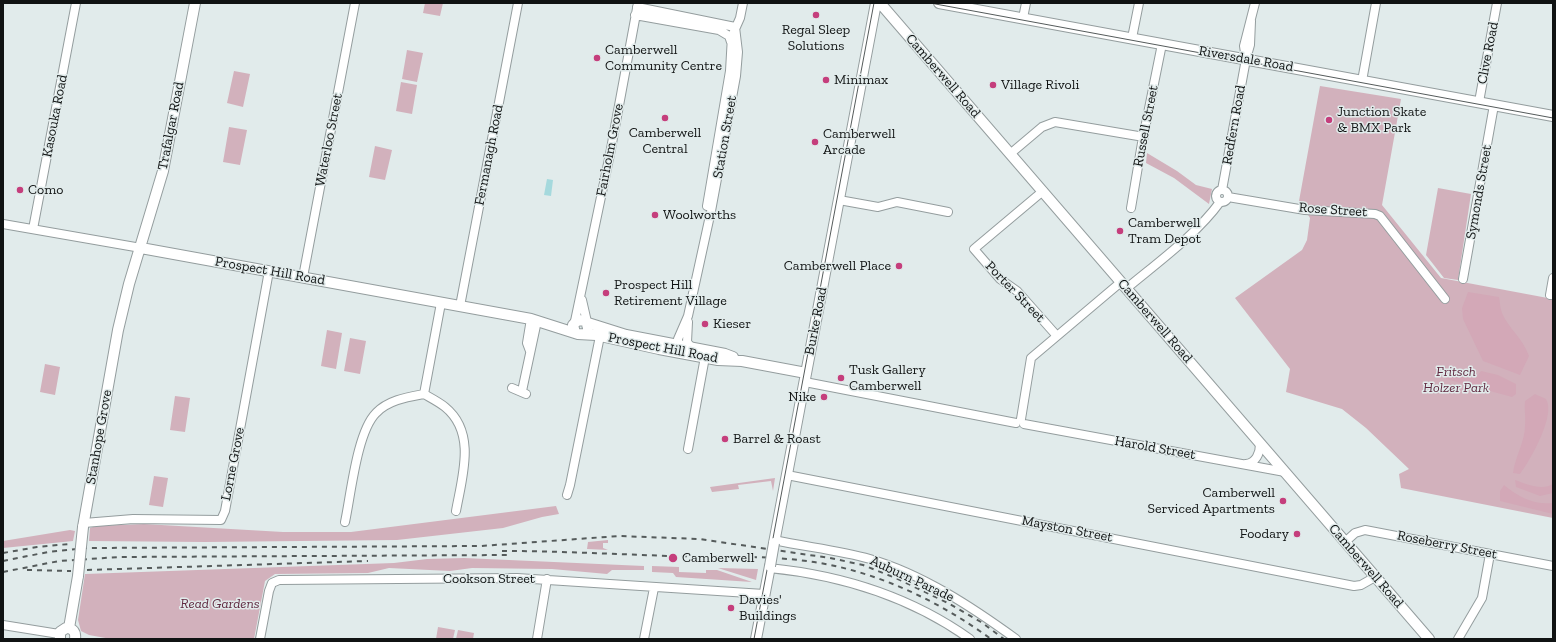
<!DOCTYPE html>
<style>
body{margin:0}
#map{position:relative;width:1556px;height:642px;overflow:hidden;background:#e1ebeb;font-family:"Zilla Slab",serif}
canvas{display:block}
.frame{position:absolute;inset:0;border:4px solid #101313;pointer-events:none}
</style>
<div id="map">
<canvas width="1556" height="642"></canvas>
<div class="frame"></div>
</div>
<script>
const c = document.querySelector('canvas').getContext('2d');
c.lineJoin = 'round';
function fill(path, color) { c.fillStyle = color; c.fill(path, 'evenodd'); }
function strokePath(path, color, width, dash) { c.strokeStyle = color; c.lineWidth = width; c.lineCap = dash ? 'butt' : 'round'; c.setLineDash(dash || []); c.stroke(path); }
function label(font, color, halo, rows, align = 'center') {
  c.font = font + ' "Zilla Slab",serif'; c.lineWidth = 3; c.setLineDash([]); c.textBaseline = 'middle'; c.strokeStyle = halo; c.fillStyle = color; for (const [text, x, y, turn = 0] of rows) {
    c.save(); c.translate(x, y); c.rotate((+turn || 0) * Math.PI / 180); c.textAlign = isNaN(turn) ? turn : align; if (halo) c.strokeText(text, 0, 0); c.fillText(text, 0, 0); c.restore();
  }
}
fill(new Path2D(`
 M425,3H443L440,16L423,13Z
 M407,50L423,53L417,82L402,79Z
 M234,71L250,74L243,107L227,103Z
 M401,82L417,85L412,114L396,111Z
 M1320,86L1401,99L1382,205L1441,278L1553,299V518L1401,488L1399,474L1409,469L1366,428L1342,409L1286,392L1290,369L1235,298L1302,250L1307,240L1310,218L1299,201Z
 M229,127L247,130L240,165L223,162Z
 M375,146L392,150L385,180L369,177Z
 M1147,153L1177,171L1196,185L1212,189L1209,204L1174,178L1146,163Z
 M1438,188L1471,194L1458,280L1444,278L1426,255Z
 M327,330L342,333L336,369L321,366Z
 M350,338L366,341L360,374L344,371Z
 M45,364L60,367L55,395L40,392Z
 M175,396L190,398L185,432L170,430Z
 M154,476L168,478L163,507L149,505Z
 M775,478L773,491L771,481L738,485L739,489L712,492L710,487Z
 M556,506L559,514L542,517L503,528L397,540L205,542L89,541L90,528L96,526L144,524L283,532H351Z
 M70,530L75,531L73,541L3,548V541Z
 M608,540V543H603V548L608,550L587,549L588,542Z
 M464,558L644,566V570H612L607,574L552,569L472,568L450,571L389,568L368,573L275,574L265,581L254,639H111L89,635L81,631L78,620L85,574L394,563L427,559Z
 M652,566L679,567V572L706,573V570H717L752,582L676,577L673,573L652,572Z
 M718,568L758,569L756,580L721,569Z
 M438,627L455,630L453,639H436Z
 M458,630L474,633L473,639H456Z`), '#d2b1bc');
fill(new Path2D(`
 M1468,292L1499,297C1500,302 1500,308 1502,313C1509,329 1522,337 1529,356L1520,375L1483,361L1463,319L1462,308Z
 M1447,369L1464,375L1477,376L1481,371L1498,375L1516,384V394L1512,397L1446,379Z
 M1535,394C1538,396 1543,397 1546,399C1556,415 1531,459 1520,474L1513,473C1515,457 1525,441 1525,426C1526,417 1524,410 1525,401Z
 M1515,480C1526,484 1542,491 1553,484V493L1540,496L1516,487Z
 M1504,485C1519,497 1533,505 1553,503V514L1500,501V491Z`), '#d3a8b7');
fill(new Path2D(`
 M547,179L553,180L551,196L544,195Z`), '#a5d9dd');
const minor = new Path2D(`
 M637,7L735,27
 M635,15L719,30L729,36L731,42
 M1023,18L1026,3
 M1132,38L1139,3
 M1246,59L1244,46L1255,3
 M1362,81L1376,3
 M1479,102L1497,3
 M1010,154L1042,127L1055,122L1144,137
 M1216 196a6 6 0 1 1 12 0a6 6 0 1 1-12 0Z
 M1222,190L1246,59L1250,45L1251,21
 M1043,191L974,249L1000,279L1017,291L1057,336
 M1228,197L1305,210L1375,214L1380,216L1445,299
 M839,200L878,207L897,202L948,212
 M707,206L730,71L732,36L740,18L743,3
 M1131,208L1142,143L1162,44
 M3,224L141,248
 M33,229L76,3
 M303,277L355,3
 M1463,279L1494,105
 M1127,288C1157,263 1197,234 1220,202
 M1550,295L1553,278
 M582,300L587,322
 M460,306L518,3
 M575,321L610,154L638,3
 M688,322L687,342L691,347
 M678,345V339L688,316L711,211L736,76L738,52L735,27
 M530,351L527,343L531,319
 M805,382L1016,423
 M512,388L526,394
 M522,391L537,321
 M424,394L441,303
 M1021,419L1031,358L1121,282
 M1024,424L1285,472
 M688,449L705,357
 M1246,464C1256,463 1260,453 1260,444
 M787,475L1354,586L1361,585L1375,577
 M567,495L570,485L600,336
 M345,522C351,494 357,432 376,413C388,400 408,397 424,394C431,398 439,402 445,407C477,433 462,477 456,511
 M84,523L133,519L221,520L225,511L269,271
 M774,540C806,547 838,550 870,559C922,574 972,607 1016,639
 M1345,542L1355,533L1365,530L1553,566
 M769,568C840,575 911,597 970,639
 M3,625L59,634
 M260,639L269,591L272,583L279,580L517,578L764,594
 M537,639L547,579
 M644,639L654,588
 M1458,639L1482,598L1490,554`);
const major = new Path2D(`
 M880,3L1429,639
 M939,3L1553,116
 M141,248L531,319L578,334L596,335L659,349L718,360L742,361L806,373
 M588,323L626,335L725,354L733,357
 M575,333L573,325L578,320L586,321L588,328
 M83,527L118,330L129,284L163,171L195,3
 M774,543L876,3
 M69,628L78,576
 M60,639V632L66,628C73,628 76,632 75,639
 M756,639L770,566`);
strokePath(minor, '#949d9e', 10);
strokePath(major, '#949d9e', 12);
strokePath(minor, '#fff', 8);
strokePath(major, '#fff', 10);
strokePath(new Path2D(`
 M930,3L1553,118
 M754,639L874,3`), '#555b5b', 1);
strokePath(new Path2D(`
 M502,551C557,551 613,554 669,556C717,557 767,555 814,562C878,572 939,601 991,639
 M3,553L37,547L69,544
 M3,561L48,552L88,548L481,546L619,536L699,539L830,558L863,565L898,579L948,603L981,622L1004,639
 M27,570L71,571
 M87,570L368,561
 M3,572L59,561L119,557L508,555`), '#555b5b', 2, [5, 5]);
const majorBridge = new Path2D(`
 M770,566L774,543
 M78,576L83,527`);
strokePath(majorBridge, '#949d9e', 12, []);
strokePath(majorBridge, '#fff', 10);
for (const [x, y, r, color] of [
 [816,15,4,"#c53e7c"],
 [597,58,4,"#c53e7c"],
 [826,80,4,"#c53e7c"],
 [993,85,4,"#c53e7c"],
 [665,118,4,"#c53e7c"],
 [1329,120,4,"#c53e7c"],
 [815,142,4,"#c53e7c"],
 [20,190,4,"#c53e7c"],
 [655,215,4,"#c53e7c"],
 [1120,231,4,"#c53e7c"],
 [899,266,4,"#c53e7c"],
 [606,293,4,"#c53e7c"],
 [705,324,4,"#c53e7c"],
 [841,378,4,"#c53e7c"],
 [824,397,4,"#c53e7c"],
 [725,439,4,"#c53e7c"],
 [1283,501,4,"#c53e7c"],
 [1297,534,4,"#c53e7c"],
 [673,558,5,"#c53e7c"],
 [731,608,4,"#c53e7c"]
]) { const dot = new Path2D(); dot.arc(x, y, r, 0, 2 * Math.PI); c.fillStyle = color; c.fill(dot); strokePath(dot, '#e1ebeb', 1.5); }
label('14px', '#101313', '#e1ebeb', [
 ["Regal Sleep",816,30,"center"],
 ["Solutions",816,46,"center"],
 ["Camberwell",605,50],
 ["Community Centre",605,66],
 ["Minimax",834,80],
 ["Village Rivoli",1001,85],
 ["Junction Skate",1337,112],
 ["& BMX Park",1337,128],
 ["Camberwell",665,133,"center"],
 ["Central",665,149,"center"],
 ["Camberwell",823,134],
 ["Arcade",823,150],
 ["Como",28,190],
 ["Woolworths",663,215],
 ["Camberwell",1128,223],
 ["Tram Depot",1128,239],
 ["Camberwell Place",891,266,"right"],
 ["Prospect Hill",614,285],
 ["Retirement Village",614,301],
 ["Kieser",713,324],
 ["Tusk Gallery",849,370],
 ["Camberwell",849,386],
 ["Nike",816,397,"right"],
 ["Barrel & Roast",733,439],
 ["Camberwell",1275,493,"right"],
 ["Serviced Apartments",1275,509,"right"],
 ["Foodary",1289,534,"right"],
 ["Camberwell",682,558],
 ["Davies'",739,600],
 ["Buildings",739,616]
], 'left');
label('14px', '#101313', '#e1ebeb', [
 ["Clive Road",1488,53,-79],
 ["Riversdale Road",1246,59,10],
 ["Camberwell Road",943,76,49],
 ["Kasouka Road",55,116,-79],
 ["Redfern Road",1234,125,-80],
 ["Trafalgar Road",171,126,-79],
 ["Russell Street",1146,126,-79],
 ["Station Street",725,137,-80],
 ["Waterloo Street",329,140,-79],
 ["Fairholm Grove",610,150,-79],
 ["Fermanagh Road",489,155,-79],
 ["Symonds Street",1479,192,-80],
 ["Rose Street",1333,210,4],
 ["Prospect Hill Road",270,271,10],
 ["Porter Street",1015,292,46],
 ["Burke Road",816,321,-79],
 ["Camberwell Road",1155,321,49],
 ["Prospect Hill Road",663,348,11],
 ["Stanhope Grove",99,437,-80],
 ["Harold Street",1155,448,10],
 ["Lorne Grove",233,464,-79],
 ["Mayston Street",1067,529,11],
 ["Roseberry Street",1447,545,11],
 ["Camberwell Road",1366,566,49],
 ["Cookson Street",489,579],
 ["Auburn Parade",912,579,25]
]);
label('italic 14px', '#602940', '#e1ebeb', [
 ["Fritsch",1456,372],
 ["Holzer Park",1456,388],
 ["Read Gardens",220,604]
]);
</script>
